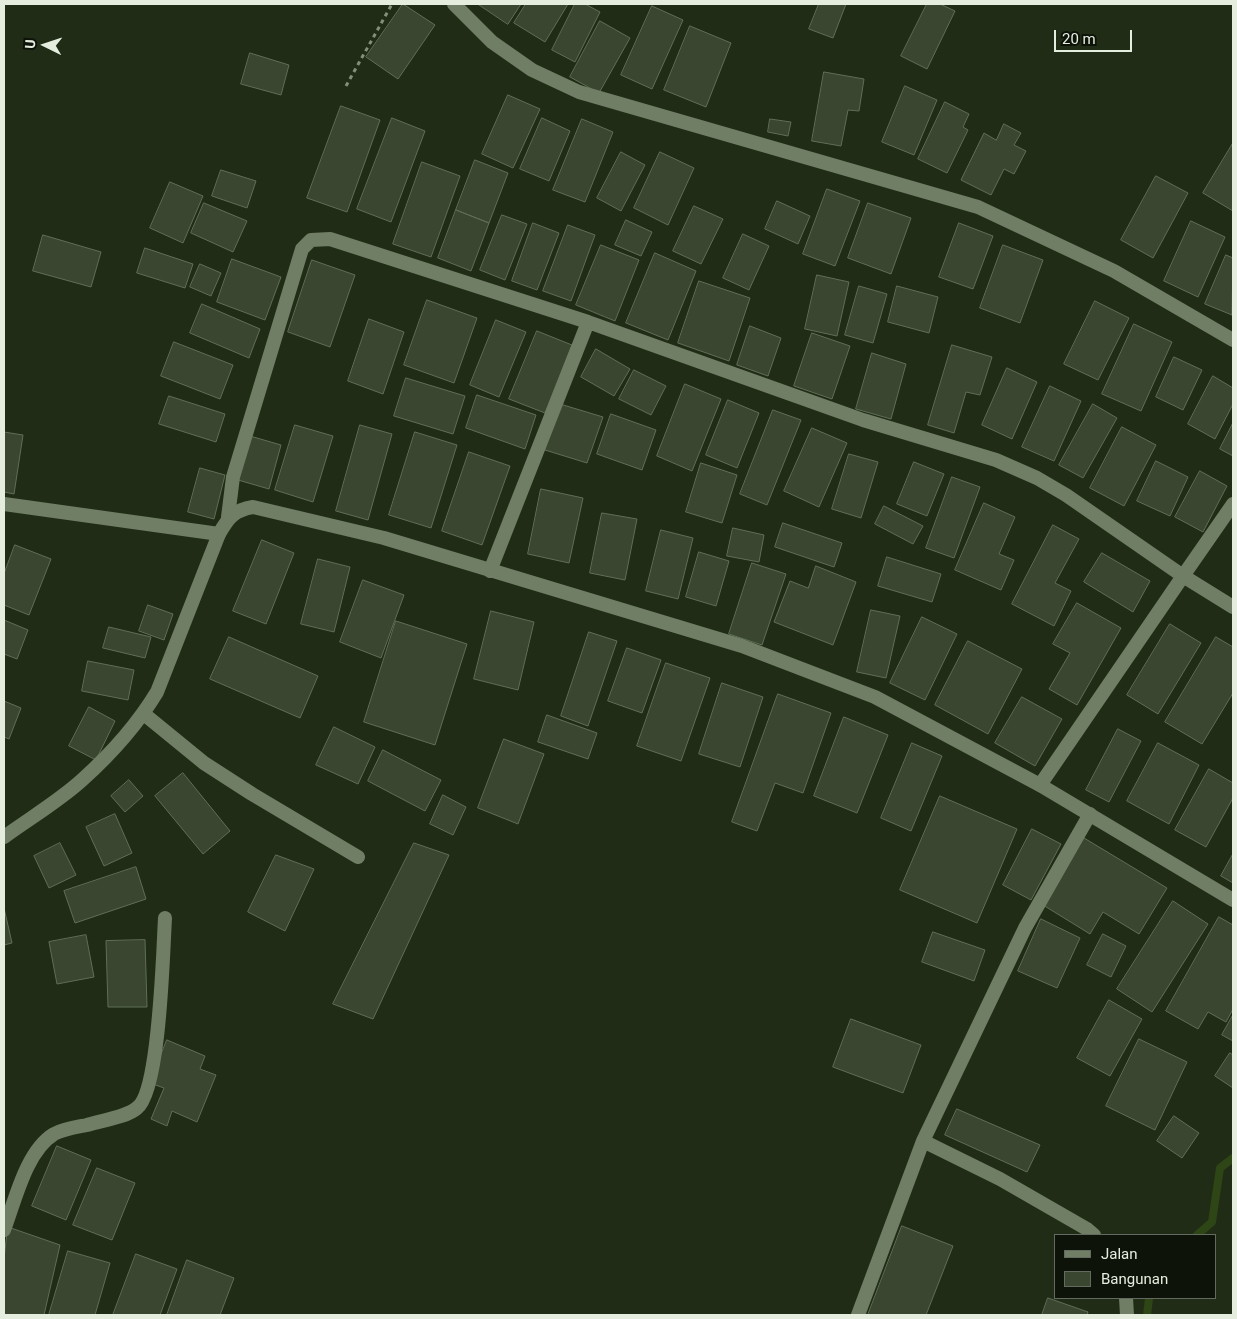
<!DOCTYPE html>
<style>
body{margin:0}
#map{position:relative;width:1237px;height:1319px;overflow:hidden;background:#212c17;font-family:Roboto,sans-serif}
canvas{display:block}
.frame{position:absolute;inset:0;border:5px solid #e5eddf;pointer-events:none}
.legend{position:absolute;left:1054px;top:1234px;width:162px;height:65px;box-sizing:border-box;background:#0d1309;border:1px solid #636a5f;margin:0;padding:6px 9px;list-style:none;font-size:15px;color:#e5eddf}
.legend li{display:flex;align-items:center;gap:10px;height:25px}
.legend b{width:25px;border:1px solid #636a5f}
.north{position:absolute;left:20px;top:20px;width:50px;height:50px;-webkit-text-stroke:4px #0d1309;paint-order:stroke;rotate:274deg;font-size:14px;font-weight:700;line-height:20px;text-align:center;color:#e5eddf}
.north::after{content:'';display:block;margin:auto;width:18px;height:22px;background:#e5eddf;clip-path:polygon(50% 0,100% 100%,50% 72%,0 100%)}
.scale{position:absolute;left:1054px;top:30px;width:78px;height:22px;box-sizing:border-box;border:2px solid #e5eddf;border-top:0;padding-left:6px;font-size:15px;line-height:18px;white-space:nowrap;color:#e5eddf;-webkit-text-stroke:4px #0d1309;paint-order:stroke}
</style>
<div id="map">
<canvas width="1237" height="1319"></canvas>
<div class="frame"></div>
<ul class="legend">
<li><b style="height:6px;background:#707e65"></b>Jalan</li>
<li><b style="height:14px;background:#3a4630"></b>Bangunan</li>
</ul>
<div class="north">U</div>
<div class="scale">20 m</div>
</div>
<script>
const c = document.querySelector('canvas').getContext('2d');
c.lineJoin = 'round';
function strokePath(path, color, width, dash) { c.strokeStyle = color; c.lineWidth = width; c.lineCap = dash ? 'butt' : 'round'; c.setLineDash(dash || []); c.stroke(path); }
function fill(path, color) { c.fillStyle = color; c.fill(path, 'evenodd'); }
strokePath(new Path2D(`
 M1197,1235L1212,1222L1220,1168L1233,1158
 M1147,1315L1149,1298`), '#2e4615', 8);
const building = new Path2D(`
 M403,4L435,25L398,79L366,57Z
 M478,4H521L508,24Z
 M526,4H568L545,42L514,23Z
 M575,4H585L600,12L575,62L552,50Z
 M819,4H846L833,38L809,29Z
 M927,4H940L955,11L927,69L901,56Z
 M652,6L683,20L652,89L621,75Z
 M600,21L630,38L599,93L570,77Z
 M690,26L731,43L706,107L664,90Z
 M250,53L289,65L281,95L241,84Z
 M824,72L864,79L859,111L848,110L841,146L812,141Z
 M905,86L937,100L914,155L882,142Z
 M508,95L540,109L513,168L482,154Z
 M945,102L969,114L963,127L968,130L947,173L918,159Z
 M341,106L380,120L347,212L307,198Z
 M392,118L425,131L391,222L357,209Z
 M542,118L570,131L549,181L520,169Z
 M582,119L613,132L585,202L553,190Z
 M770,119L791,122L788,136L768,132Z
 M1004,124L1021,133L1014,145L1026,151L1014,174L1004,169L991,195L961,180L984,133L996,140Z
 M1233,143V211L1203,193Z
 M621,152L645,165L621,211L597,198Z
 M660,152L694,168L668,225L634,208Z
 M475,160L508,173L489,223L456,210Z
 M422,162L460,176L431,257L393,244Z
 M221,170L256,181L247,208L212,196Z
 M1156,176L1188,193L1153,258L1121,240Z
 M170,182L203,196L183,243L150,228Z
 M827,189L860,201L835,266L803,254Z
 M777,201L810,216L798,244L765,229Z
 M204,203L247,221L233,252L191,233Z
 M868,203L911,218L891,274L848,258Z
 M694,206L723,219L701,264L673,251Z
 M456,210L489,223L471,271L438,258Z
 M502,215L527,224L505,280L480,270Z
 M626,220L652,232L641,256L615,245Z
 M1191,221L1225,237L1198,297L1164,281Z
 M533,223L559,233L537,290L512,281Z
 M959,223L993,236L973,289L939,277Z
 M568,225L595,235L571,301L543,291Z
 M743,234L769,246L749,290L723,278Z
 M43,235L101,252L91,287L33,271Z
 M601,245L639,260L615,321L576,305Z
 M1003,245L1043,260L1020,323L980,308Z
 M145,248L193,264L185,288L137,273Z
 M655,253L696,271L668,340L626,323Z
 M1226,255L1233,258L1232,315L1205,304Z
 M232,259L281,277L265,320L217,302Z
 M312,260L355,275L330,347L288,332Z
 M200,264L221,273L211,296L190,287Z
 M817,275L849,282L837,336L805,329Z
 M699,281L750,298L729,361L678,343Z
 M859,286L887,294L873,343L845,335Z
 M897,286L938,297L929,333L888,322Z
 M427,300L477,318L454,383L404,365Z
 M1095,301L1129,318L1098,380L1064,364Z
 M202,304L260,329L249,358L190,333Z
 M369,319L404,332L383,394L348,381Z
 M496,320L526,332L499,397L470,385Z
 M1134,324L1172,342L1141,411L1102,394Z
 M750,326L781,338L768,376L737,365Z
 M537,331L572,345L545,413L509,399Z
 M812,333L850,346L832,399L794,386Z
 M174,342L233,365L220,399L161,376Z
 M952,345L992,357L980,395L966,392L954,433L928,425Z
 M596,349L630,369L614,396L581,377Z
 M872,353L906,364L891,419L856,409Z
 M1174,357L1202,370L1183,410L1156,397Z
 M1007,368L1037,382L1012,439L982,425Z
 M634,370L666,386L651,415L619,399Z
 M1213,376L1233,388V404L1215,439L1188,424Z
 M406,378L465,396L453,434L394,416Z
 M685,384L721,399L692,471L657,456Z
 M1050,386L1081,401L1054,461L1022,447Z
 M477,395L536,415L525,449L466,428Z
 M169,396L225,414L216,442L159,424Z
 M728,400L759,413L737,468L706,455Z
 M560,404L603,417L587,463L545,450Z
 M1093,404L1117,418L1083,478L1059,465Z
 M773,410L801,420L767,505L740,494Z
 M611,414L656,430L642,470L597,454Z
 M1233,423V456L1220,449Z
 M295,425L333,436L313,502L275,490Z
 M360,425L392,434L368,520L336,511Z
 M1122,427L1156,445L1124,506L1090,488Z
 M812,428L847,443L819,507L784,491Z
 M4,432L23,435L14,494L4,492Z
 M415,432L457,445L431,528L389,515Z
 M250,436L281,445L269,489L238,480Z
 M469,452L510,466L482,545L442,531Z
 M849,454L878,462L861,518L832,509Z
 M1156,461L1188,477L1170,516L1137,501Z
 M914,462L944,474L927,516L897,504Z
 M701,463L737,475L722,523L686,512Z
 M200,468L225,475L214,519L188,512Z
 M1200,471L1227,486L1203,532L1175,517Z
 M952,477L980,487L954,558L926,548Z
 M541,489L583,498L569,563L528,554Z
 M984,503L1015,517L999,554L1014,560L1001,590L955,570Z
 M884,506L923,526L913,544L875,524Z
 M602,513L637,519L625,580L590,573Z
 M783,523L842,543L834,567L775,547Z
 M1053,525L1079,539L1055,583L1071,591L1054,626L1012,604Z
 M733,528L764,535L759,562L727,556Z
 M661,530L693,538L678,599L646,591Z
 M262,540L294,553L266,624L233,611Z
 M15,545L51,559L29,615L4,605V574Z
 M699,552L729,561L716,606L686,597Z
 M1102,553L1150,581L1133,612L1084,582Z
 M887,557L941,574L932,602L878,586Z
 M318,559L350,567L334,632L301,624Z
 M752,563L786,574L762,645L729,634Z
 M816,566L856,582L833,645L774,622L790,581L808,588Z
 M363,580L404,595L381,658L340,642Z
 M1077,603L1121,628L1077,705L1049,689L1070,653L1053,644Z
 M148,605L173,614L164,640L139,631Z
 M871,610L900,616L886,678L857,672Z
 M491,611L534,622L518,690L474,679Z
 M922,617L957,634L925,700L890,683Z
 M4,620L28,630L17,659L4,654Z
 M396,621L467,644L435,745L364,722Z
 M1170,624L1201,643L1158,714L1127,695Z
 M109,627L151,637L145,658L103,648Z
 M589,632L617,641L588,726L561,716Z
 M229,637L318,676L300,718L210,679Z
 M1216,637L1233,647V693L1202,744L1165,722Z
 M968,641L1022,669L988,734L935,705Z
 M627,648L661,660L642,713L608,701Z
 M88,661L134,670L128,700L82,691Z
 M666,663L710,678L681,761L637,746Z
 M722,683L763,697L740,767L699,754Z
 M778,694L831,713L803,793L775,783L757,831L732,822Z
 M1022,697L1062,719L1035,766L995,743Z
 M4,701L21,708L9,739L4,737Z
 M89,707L115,721L96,760L69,746Z
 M547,715L597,733L588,759L538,742Z
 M844,717L888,735L857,813L814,796Z
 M334,727L375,747L358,784L316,765Z
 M1118,729L1141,741L1109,802L1086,790Z
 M504,739L544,754L518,824L478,808Z
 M912,743L942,756L911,831L881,818Z
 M1158,743L1199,765L1169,824L1127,801Z
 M383,750L441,780L425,811L368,781Z
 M1209,769L1233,783V798L1206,847L1175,830Z
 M183,773L230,831L203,854L155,796Z
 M129,780L143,796L125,812L111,796Z
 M443,795L466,807L453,835L430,824Z
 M940,796L1017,829L977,923L900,890Z
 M115,814L132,853L104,866L86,827Z
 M1032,829L1061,844L1031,900L1003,885Z
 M1084,838L1167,888L1139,934L1103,912L1090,934L1043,905Z
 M60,843L76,875L49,888L34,856Z
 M414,843L449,855L373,1019L333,1004Z
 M1233,854V883L1221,876Z
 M276,855L314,869L285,931L248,912Z
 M136,867L146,899L75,923L64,891Z
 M1173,901L1208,924L1152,1012L1117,989Z
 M4,908L12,943L4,945Z
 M1219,917L1233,925V1009L1226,1022L1208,1012L1198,1029L1166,1011Z
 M1041,919L1080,938L1057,988L1018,971Z
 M933,932L985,950L974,981L922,962Z
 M1103,934L1126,946L1111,977L1087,965Z
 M86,935L94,977L57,984L49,942Z
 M145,940L147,1007H108L106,941Z
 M1109,1000L1142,1019L1110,1076L1077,1058Z
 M1233,1015V1041L1222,1035Z
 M851,1019L921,1045L903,1093L833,1067Z
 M1139,1039L1187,1062L1155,1130L1106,1106Z
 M167,1040L205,1056L200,1069L216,1075L197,1122L172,1111L167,1126L151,1119L164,1088L150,1083Z
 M1230,1053L1233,1055V1088L1215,1076Z
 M957,1109L1040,1145L1027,1172L945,1135Z
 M1174,1116L1199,1133L1182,1158L1157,1141Z
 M57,1146L91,1160L66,1220L32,1206Z
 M97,1168L135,1183L112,1240L73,1225Z
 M902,1226L953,1246L926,1315H868Z
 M8,1227L60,1245L44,1315H4V1259Z
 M68,1251L110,1263L95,1315H49Z
 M136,1254L177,1269L160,1315H113Z
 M187,1260L234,1278L220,1315H167Z
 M1048,1298L1088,1312L1087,1315H1042Z`);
fill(building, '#3a4630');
strokePath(building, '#616e57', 1);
strokePath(new Path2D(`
 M346,86L392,4`), '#848e7c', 3, [4, 4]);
strokePath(new Path2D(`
 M454,4L492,42L532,70L579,92L978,207L1114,271L1233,340
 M4,504L219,534
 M1233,504L1183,576L1233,607
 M228,517L233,477L302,249L311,240L330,239L588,322L863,420L996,460L1037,478L1066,495L1183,576L1040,785
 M490,571L588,322
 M144,714L204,763L252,794L358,857
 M923,1141L1000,1179L1087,1229L1094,1235
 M4,1230C15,1201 26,1151 54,1134C63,1129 77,1127 87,1125C102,1120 125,1118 137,1108C160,1091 163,950 165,918
 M1126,1298L1127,1315
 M858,1315L923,1141L1025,928L1090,814`), '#707e65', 14);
strokePath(new Path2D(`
 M4,837C30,818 59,801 82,780C111,754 137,725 157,692L219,534C228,518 234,510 253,507L384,538L742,646L875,697L1040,785L1233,900`), '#707e65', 14);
</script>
